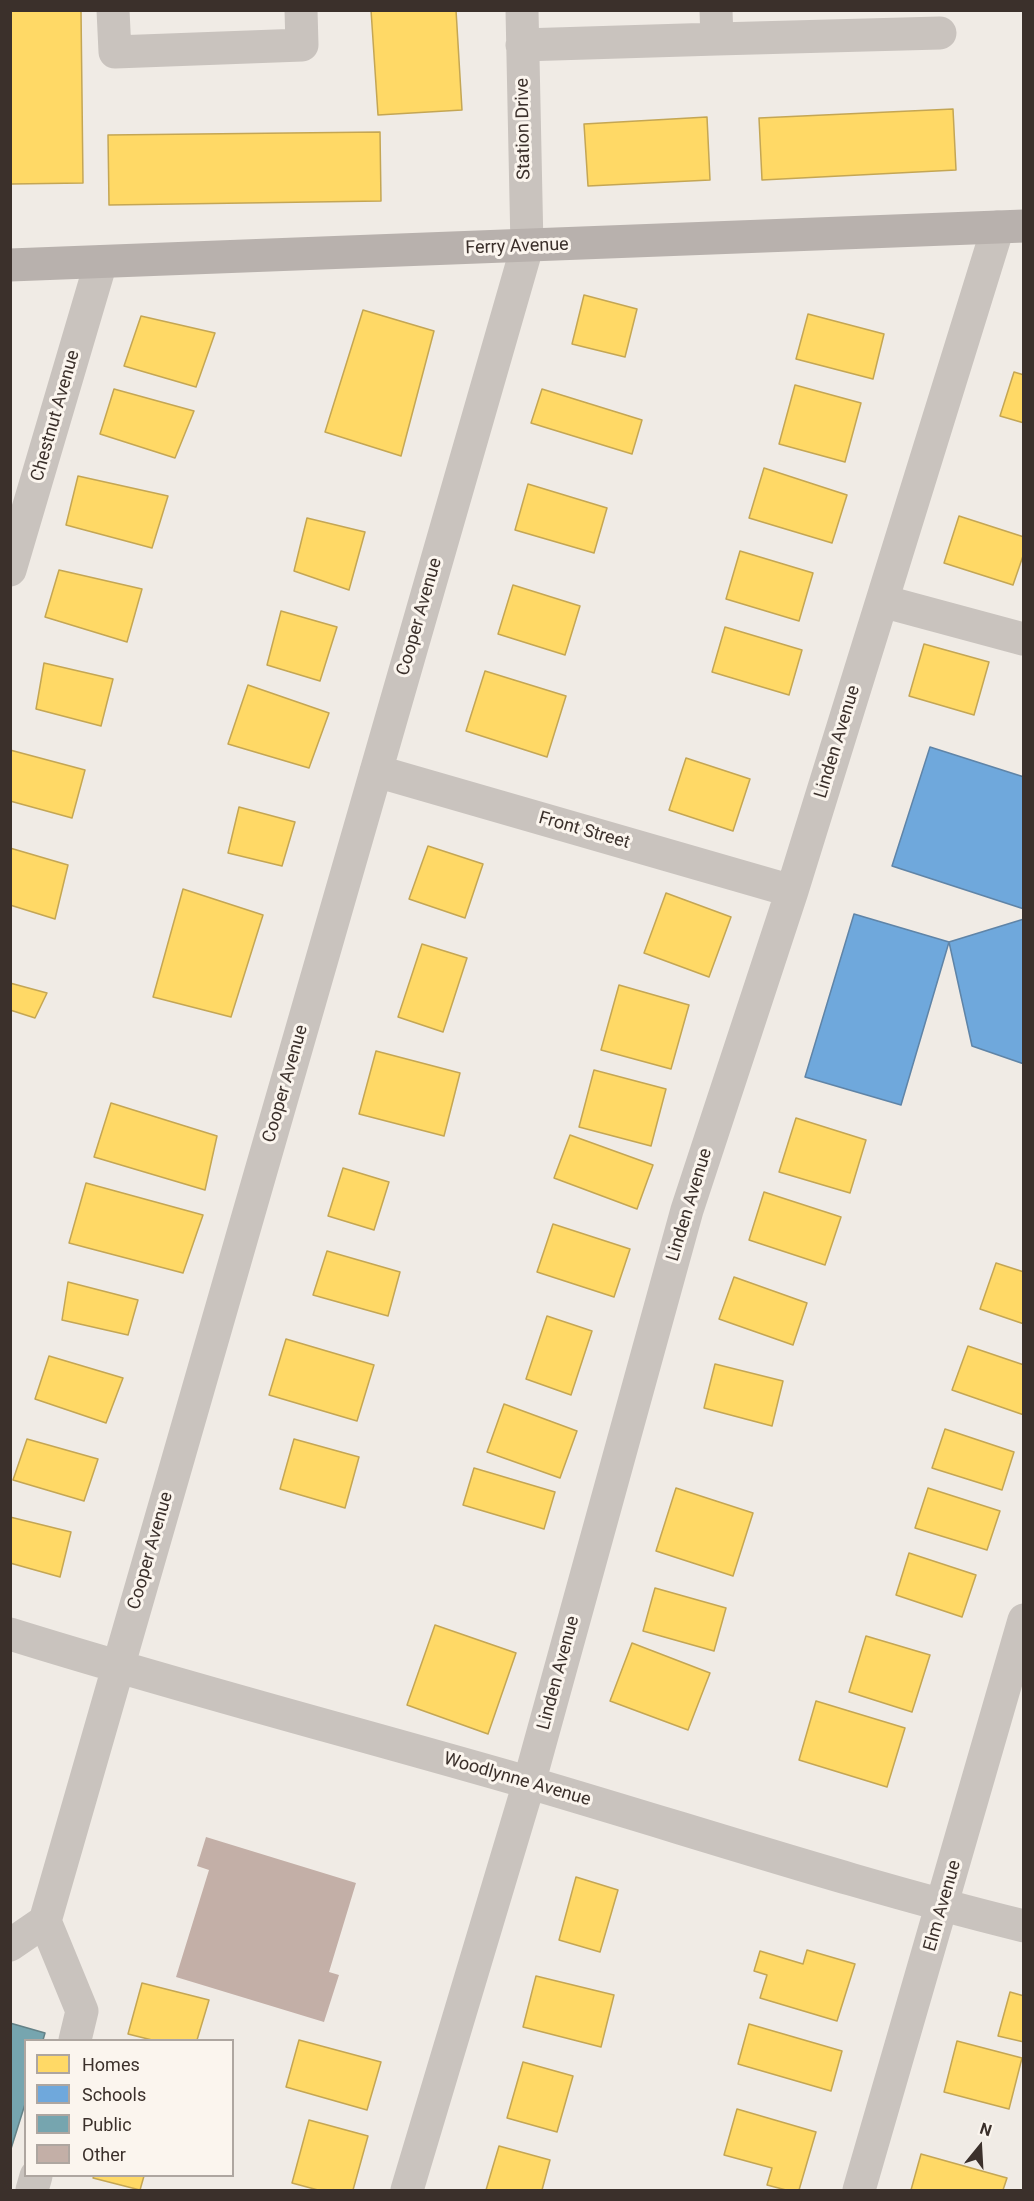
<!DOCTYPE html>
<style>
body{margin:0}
#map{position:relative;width:1034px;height:2201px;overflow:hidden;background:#f0ebe5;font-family:Roboto,sans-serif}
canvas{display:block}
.frame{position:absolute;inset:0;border:12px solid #3b302b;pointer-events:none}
.legend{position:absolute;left:24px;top:2039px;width:210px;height:138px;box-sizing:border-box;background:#fbf5ee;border:2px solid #aea6a0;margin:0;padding:8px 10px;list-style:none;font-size:18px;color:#3b302b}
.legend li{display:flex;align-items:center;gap:12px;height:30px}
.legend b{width:30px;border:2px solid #aea6a0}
.north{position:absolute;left:950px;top:2117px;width:60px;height:60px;-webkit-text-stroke:4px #fbf5ee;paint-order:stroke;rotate:18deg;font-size:16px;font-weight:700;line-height:24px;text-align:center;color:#3b302b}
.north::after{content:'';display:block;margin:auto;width:21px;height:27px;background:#3b302b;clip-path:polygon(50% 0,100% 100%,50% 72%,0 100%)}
</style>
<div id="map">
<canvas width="1034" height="2201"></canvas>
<div class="frame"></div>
<ul class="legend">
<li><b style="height:16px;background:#ffd966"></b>Homes</li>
<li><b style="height:16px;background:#6fa8dc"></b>Schools</li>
<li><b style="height:16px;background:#76a5af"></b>Public</li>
<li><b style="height:16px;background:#c3afa7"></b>Other</li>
</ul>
<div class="north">N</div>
</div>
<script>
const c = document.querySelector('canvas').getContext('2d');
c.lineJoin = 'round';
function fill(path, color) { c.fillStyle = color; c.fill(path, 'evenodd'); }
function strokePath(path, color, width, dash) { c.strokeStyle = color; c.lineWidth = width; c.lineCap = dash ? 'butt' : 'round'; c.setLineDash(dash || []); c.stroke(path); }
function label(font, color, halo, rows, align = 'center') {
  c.font = font + ' Roboto,sans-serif'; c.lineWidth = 6; c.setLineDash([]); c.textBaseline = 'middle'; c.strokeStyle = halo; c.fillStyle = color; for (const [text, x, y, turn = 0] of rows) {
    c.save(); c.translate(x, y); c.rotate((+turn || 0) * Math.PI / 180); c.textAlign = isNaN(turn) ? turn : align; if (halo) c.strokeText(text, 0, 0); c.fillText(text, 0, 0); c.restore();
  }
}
const homes = new Path2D(`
 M10,10H81L83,183L11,184Z
 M371,10H456L462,110L378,115Z
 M953,109L956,170L762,180L759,118Z
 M707,117L710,180L588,186L584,124Z
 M380,132L381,201L109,205L108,135Z
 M584,295L637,309L625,357L572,344Z
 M363,310L434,331L401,456L325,432Z
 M808,314L884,334L873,379L796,359Z
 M141,316L215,333L196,387L124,366Z
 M1014,372L1024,375V423L1000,416Z
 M795,385L861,403L845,462L779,444Z
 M114,389L194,411L175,458L100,434Z
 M542,389L642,420L632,454L531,423Z
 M764,468L847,495L832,543L749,518Z
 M78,476L168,496L152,548L66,525Z
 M528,484L607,508L594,553L515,530Z
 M959,516L1024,537V553L1013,585L944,563Z
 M307,518L365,532L349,590L294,571Z
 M740,551L813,573L799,621L726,599Z
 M59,570L142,589L127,642L45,617Z
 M513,585L580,606L565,655L498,634Z
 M281,611L337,627L320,681L267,665Z
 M725,627L802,650L789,695L712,672Z
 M924,644L989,662L974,715L909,696Z
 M44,663L113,679L101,726L36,709Z
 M485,671L566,696L547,757L466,731Z
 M248,685L329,713L309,768L228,744Z
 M10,750L85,770L72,818L10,801Z
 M686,758L750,779L733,831L669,810Z
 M239,807L295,822L282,866L228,853Z
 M428,846L483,864L465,918L409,899Z
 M10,848L68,865L55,919L10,905Z
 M183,889L263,915L231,1017L153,997Z
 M666,893L731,917L709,977L644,953Z
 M422,944L467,958L443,1032L398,1017Z
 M10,983L47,993L35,1018L10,1010Z
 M619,985L689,1005L671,1069L601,1050Z
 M376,1051L460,1073L444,1136L359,1114Z
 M594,1070L666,1089L651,1146L579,1127Z
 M111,1103L217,1136L205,1190L94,1157Z
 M796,1118L866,1140L850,1193L779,1172Z
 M570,1135L653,1165L637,1209L554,1178Z
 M343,1168L389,1182L374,1230L328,1216Z
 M86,1183L203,1215L183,1273L69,1243Z
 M764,1192L841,1217L825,1265L749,1240Z
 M553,1224L630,1249L614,1297L537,1272Z
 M327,1251L400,1272L388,1316L313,1295Z
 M996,1263L1024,1272V1324L980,1309Z
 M734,1277L807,1303L793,1345L719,1319Z
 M68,1282L138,1300L128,1335L62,1320Z
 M547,1316L592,1331L571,1395L526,1379Z
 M286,1339L374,1365L357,1421L269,1395Z
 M968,1346L1024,1365V1415L952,1390Z
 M49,1356L123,1378L106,1423L35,1399Z
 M715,1364L783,1381L772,1426L704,1408Z
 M504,1404L577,1431L560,1478L487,1452Z
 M945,1429L1014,1452L1002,1490L932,1468Z
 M27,1439L98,1459L84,1501L13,1480Z
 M294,1439L359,1457L345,1508L280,1489Z
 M474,1468L555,1492L544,1529L463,1505Z
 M676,1488L753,1513L733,1576L656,1551Z
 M928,1488L1000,1511L987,1550L915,1528Z
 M10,1517L71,1532L60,1577L10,1563Z
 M909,1553L976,1575L962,1617L896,1595Z
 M655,1588L726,1608L714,1651L643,1631Z
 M435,1625L516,1653L488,1734L407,1705Z
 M866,1636L930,1655L912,1712L849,1692Z
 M632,1643L710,1673L688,1730L610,1701Z
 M816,1701L905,1728L887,1787L799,1760Z
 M576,1877L618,1890L600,1952L559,1940Z
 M807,1950L855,1964L837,2021L760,1998L767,1975L754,1971L760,1951L803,1964Z
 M536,1976L614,1995L601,2047L523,2027Z
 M142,1983L209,2000L197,2040H152L128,2034Z
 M1010,1992L1024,1996V2042L998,2036Z
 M749,2024L842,2051L831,2091L738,2064Z
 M299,2040L381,2062L367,2110L286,2087Z
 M957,2041L1022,2058L1009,2109L944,2092Z
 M523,2062L573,2076L557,2132L507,2118Z
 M737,2109L816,2132L799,2190H786L767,2185L772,2168L724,2155Z
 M309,2120L368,2136L353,2190H318L292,2183Z
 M499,2146L550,2160L542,2190H486Z
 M921,2154L1007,2178L1003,2190H911Z
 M94,2176H144L140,2190L93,2178Z`);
fill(homes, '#ffd966');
strokePath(homes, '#c4a654', 1.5);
const schools = new Path2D(`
 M930,747L1024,777V909L892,866Z
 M854,914L949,942L901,1105L805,1077Z
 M1024,919V1064L972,1046L949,942Z`);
fill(schools, '#6fa8dc');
strokePath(schools, '#5f84a7', 1.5);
const public = new Path2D(`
 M10,2023L45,2033L43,2040H26V2101L10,2152Z`);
fill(public, '#76a5af');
strokePath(public, '#648287', 1.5);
fill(new Path2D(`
 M206,1837L356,1883L329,1972L339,1975L324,2022L176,1977L209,1870L197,1866Z`), '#c3afa7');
strokePath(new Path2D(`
 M113,10L115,52L302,45L301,10
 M717,39L940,33
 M522,45L717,39L716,10
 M10,570L101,262
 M882,601L1023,639
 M376,771L792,891
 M10,1634C183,1688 357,1733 530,1783C694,1831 857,1885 1024,1926
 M45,1921L527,247L522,10
 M45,1921L82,2011L75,2040
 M10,1945L45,1921
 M32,2190L36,2176
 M407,2190L529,1783L687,1210L792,891L998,227
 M859,2190L1024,1620`), '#c9c3be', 33);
strokePath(new Path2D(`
 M10,265L1024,226`), '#b8b1ad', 33);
label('18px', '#3b302b', '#fbf5ee', [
 ["Station Drive",524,129,-91],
 ["Ferry Avenue",517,247,-2],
 ["Chestnut Avenue",56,416,-74],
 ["Cooper Avenue",420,617,-74],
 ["Linden Avenue",838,742,-73],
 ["Front Street",584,831,16],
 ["Cooper Avenue",286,1084,-74],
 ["Linden Avenue",690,1205,-73],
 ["Cooper Avenue",151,1551,-74],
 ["Linden Avenue",559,1673,-75],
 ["Woodlynne Avenue",517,1780,16],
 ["Elm Avenue",943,1906,-74]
]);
</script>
